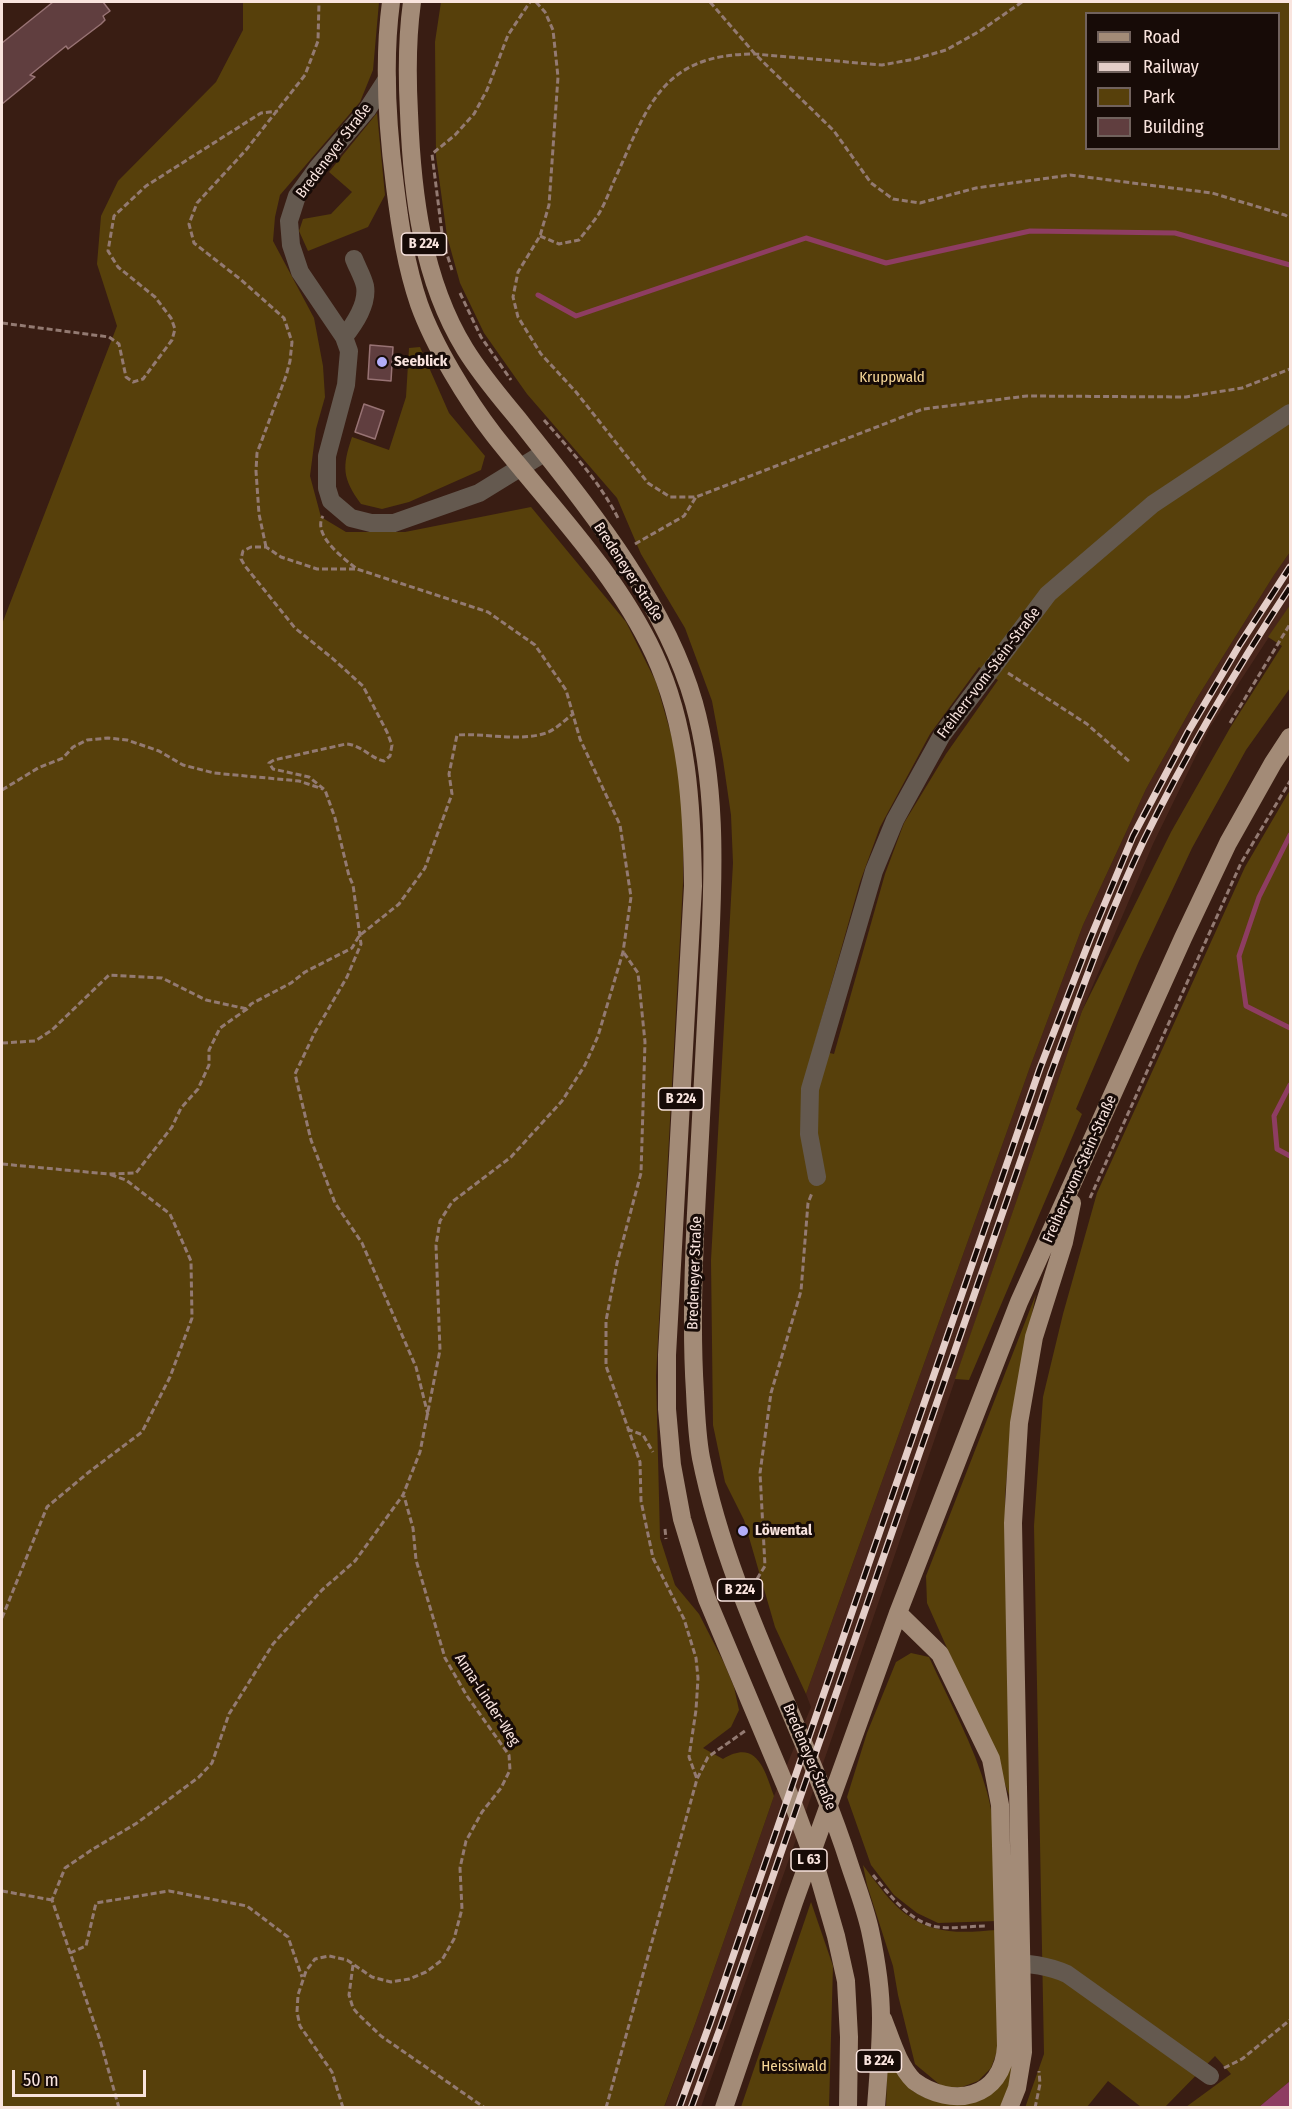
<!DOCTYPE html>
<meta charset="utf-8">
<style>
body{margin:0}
#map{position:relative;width:1292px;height:2109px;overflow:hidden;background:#391d13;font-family:"Fira Sans Condensed",sans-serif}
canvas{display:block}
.frame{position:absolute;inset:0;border:3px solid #f9e4de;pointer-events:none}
.legend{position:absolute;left:1085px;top:12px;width:195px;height:138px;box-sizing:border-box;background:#170b07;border:2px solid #71625d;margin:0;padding:8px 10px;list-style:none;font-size:18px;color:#f9e4de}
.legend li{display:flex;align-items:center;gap:12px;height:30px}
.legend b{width:30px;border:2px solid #71625d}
.scale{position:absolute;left:12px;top:2070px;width:134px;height:27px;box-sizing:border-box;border:3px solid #f9e4de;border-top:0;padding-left:8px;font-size:18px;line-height:21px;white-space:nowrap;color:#f9e4de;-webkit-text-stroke:4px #170b07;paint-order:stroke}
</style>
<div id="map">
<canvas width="1292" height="2109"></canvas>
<div class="frame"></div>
<ul class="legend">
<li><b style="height:8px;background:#a38b77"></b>Road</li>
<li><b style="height:8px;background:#e4cec8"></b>Railway</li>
<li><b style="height:16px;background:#57400b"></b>Park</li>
<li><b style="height:16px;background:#603e3f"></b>Building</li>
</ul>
<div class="scale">50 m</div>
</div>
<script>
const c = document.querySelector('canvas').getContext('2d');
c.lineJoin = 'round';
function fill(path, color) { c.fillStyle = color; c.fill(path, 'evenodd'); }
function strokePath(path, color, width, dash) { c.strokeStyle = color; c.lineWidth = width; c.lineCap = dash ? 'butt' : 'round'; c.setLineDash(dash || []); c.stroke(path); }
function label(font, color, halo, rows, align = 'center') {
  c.font = font + ' "Fira Sans Condensed",sans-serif'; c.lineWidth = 6; c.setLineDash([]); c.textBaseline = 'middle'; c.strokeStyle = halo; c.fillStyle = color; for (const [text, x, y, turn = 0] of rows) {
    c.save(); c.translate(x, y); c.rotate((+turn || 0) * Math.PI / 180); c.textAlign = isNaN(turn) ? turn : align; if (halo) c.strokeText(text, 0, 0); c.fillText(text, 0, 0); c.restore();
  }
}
fill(new Path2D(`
 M1290,552V605L1210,727L1153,844L1082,1011L827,1752L701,2107L664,2108L695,2024L774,1796L811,1707L806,1694L1030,1067L1083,925L1146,789L1197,698L1274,575Z`), '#49261b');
fill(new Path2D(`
 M243,2H379L373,70L360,102L280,195L275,217L273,241L314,318L323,366L325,397L316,429L310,476L321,517L346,532H405L531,507L626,622L656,682L679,762L683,816V883L656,1376L660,1538L675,1585L699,1614L724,1663L734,1687L739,1710L731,1727L703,1748L723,1759C757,1738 765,1771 774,1796L695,2024L664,2107H2V624L117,326L97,264L101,216L118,181L216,82L243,30Z
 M441,2H1290V552L1274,575L1197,698L1146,789L1083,925L1030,1067L806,1694L775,1627L744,1520L725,1482L713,1425L711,1260L733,863L731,815L723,760L712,701L685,628L641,554L617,498L527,394L484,333L460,283L447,236L436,156L435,42ZM1086,14H1278V148H1086ZM979,667L998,680L946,754L904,823L885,874L834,1054L813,1049L860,882L880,827L930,734Z
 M377,113L385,195L368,227L308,251L299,231L303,219L331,214L352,192L329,172Z
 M420,347L449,413L485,456L481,470L409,502L382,509L361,504C342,478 342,467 352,437L389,450L406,397L409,348Z
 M1290,605V688L1246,750L1192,848L1139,961L1076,1109L1082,1114L969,1380L955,1379L1082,1011L1171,832L1230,728L1282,646L1268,637Z
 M1290,790V2081L1259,2107H1186L1231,2074L1215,2056L1165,2107H1141L1108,2081L1087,2107L1025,2108L1044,2054L1034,1526L1043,1397L1063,1314L1097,1193L1245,867Z
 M1036,1294L1012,1413L1005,1495L1010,1798L996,1758L927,1603L926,1576Z
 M911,1653L929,1657C949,1701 974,1745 987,1792C998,1832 996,1880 997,1921L938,1923L917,1913L894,1895L871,1865L847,1797L867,1733L896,1662Z
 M863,1865C887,1897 906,1926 949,1931C965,1933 981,1931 997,1930L998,2048L995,2057L991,2068L978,2081L962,2087H946L939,2084L915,2064L898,1995L893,1966L867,1885Z
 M811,1902L833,1966L829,2107H741Z
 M888,2047C895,2061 902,2081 913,2091C938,2109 984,2109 1002,2082C1007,2075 1008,2064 1011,2056L1013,2075L1001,2107L886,2108Z`), '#57400b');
fill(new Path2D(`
 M1290,2081V2107H1259Z`), '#8e3d62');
strokePath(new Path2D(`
 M538,295L576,316L806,238L886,263L1030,231L1175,233L1290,265
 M1290,835L1259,897L1239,956L1246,1006L1290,1028
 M1290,1085L1274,1116L1277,1149L1290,1156`), '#8e3d62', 5);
const building = new Path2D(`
 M53,2H103L110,11L103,16L105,20L101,24L68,49L66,46L30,75L35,77L2,104V43Z
 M370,345L393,347L391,381L368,379Z
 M364,404L384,411L375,439L355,432Z`);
fill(building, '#603e3f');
strokePath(building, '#987374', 1.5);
strokePath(new Path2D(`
 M536,2L545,12L553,30L558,77L549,205L540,236L518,272L513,297L518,317L541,354L576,392L648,483L670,497H696L923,409L1027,396L1186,397L1242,388L1290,369
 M710,2L755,54L834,131L871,183L893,199L920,203L976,188L1070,175L1212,193L1285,215L1290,218
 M540,236L559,244L579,240C585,232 592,224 598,215C605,204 609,192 614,181C648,107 660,54 755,54L882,65L915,59L946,50L980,31L1022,2
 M443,241L432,154L455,135L474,114L487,90L508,35L530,2
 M445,248L452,270
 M460,293L481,337L511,380
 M2,323L109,337L119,344L126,377L133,382L143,379L172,340L175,329L171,318L155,297L118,267L108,251L114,216L146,186L261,113L278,111
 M544,420C572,452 600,482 619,520
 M635,544L684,516L696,497
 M266,547L259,514L256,471L257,453L286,376L290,361L292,342L284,318L240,279L194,243L189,224L197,203L246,150L305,75L318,41L319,2
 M355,569H317L281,557L266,547H251L243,551L241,559L245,566L295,628L332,658L363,686L387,732L392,745L390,756L384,761C370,758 362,745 346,744L274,760L269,763L273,769L309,777L325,790L335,818L349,876L353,885L361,944L347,977L315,1032L295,1074L311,1140L335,1203L362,1243L416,1367L428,1415
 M1008,673L1087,724L1130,762
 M1230,723L1290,624
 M2,790L38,768L63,758L73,747L87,740L108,738L127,740L159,751L183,765L214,773L299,781L323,789
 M624,953L638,973L645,1042L641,1173L617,1263L606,1321V1366L640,1462L641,1501L653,1558L684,1619L696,1658L698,1678L696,1710L689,1757L697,1779
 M2,1043L35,1041L52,1030L109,975L162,978L206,1000L247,1009
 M2,1164L108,1174L136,1173L172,1127L181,1108L198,1089L209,1065V1050L220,1028L247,1009L251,1004L291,983L305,972L352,948L359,936L399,904L425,868L452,794L449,774L457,735C486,733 519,742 546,733C555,730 565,720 573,714
 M1090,1198L1241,863L1290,781
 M627,1429L643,1435L653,1452
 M665,1529L666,1539
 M757,1579L765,1566L760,1473L771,1393L801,1291L808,1203L812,1193
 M2,1618L47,1507L89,1472L142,1432L170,1377L192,1318L191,1261L170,1214L126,1180L109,1174
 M873,1875C890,1895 910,1923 938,1927C953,1929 970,1926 985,1926
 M2,1891L52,1900
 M70,1953L86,1946L96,1903L169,1891L247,1906L288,1937L302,1977
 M353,1965L349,1995L353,2008L359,2015L381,2036L485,2108
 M1224,2068L1242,2059L1290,2020
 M119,2108L100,2040L52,1900L65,1868L93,1849L137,1823L199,1777L212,1763L229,1714L273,1644L322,1590L355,1561L403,1495L420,1452L440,1350L436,1245L440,1221L452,1202L511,1157L562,1101L585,1065L598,1036L623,952L631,897L620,825L580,739L566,690L535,645L488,612L357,569C343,558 312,535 323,516
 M343,2108L332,2072L300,2026L297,2012L298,1995L306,1971L315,1959L329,1956L347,1960L372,1977L391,1982L409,1979L426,1972L442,1960L454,1939L462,1909L460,1868L466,1841L482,1812L501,1788L510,1770L509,1755L467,1696L445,1658L416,1560L413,1528L404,1496
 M606,2108L697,1779L708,1757L745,1731
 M1035,2108L1040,2084L1039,2071`), '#937a72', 3, [6, 3]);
strokePath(new Path2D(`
 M387,79L367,110L318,167L297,196L289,221L291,245L300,272L344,337L349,351L346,385L327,456V488L331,501L351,518L371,523H394L479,493L544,453
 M344,337C355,323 368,304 365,286C363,277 357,267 354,259
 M817,1177L809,1134L810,1089L874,871L895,820L942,735L1048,594L1153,504L1290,413
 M1006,1963C1028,1963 1047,1965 1067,1974L1210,2076`), '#64594f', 18);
strokePath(new Path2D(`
 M391,2C383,62 387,125 395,186C400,226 406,266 419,304C434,346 467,400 494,435C550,506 615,571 654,654C688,727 692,807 693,886L667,1355V1409L672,1465L682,1519L695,1562L707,1599L794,1806L814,1860L836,1936L846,1981L849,2037L848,2108
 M412,2C407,38 407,76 409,113C412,193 422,279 465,349C481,375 500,397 519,420C585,504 664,598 694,703C716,782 714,864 710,946C706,1035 701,1124 696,1213C693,1273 691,1332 695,1392C696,1414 697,1437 701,1458C730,1602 806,1728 850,1866C857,1887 865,1908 870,1930C876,1958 881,1989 881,2018C881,2048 878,2078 876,2108
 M883,2019C891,2039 898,2065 914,2081C952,2109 1003,2099 1006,2046L1000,1805L991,1759L940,1654L898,1613
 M724,2108L794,1902L898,1613L1019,1302L1183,938L1228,843L1273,763L1290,737
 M1009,2108L1017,2088L1023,2052L1013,1523L1019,1423L1034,1337L1064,1242L1072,1203`), '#a38b77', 18);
const rail = new Path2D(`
 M679,2108L710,2023L1040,1068L1090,939L1133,836L1188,732L1240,644L1290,567
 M691,2108L721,2026L1051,1073C1080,995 1108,915 1144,840C1187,752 1237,668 1290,587`);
strokePath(rail, '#e4cec8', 7);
strokePath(rail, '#170b07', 4.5, [14]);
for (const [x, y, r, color] of [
 [382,362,6,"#b2adf9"],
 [743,1531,6,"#b2adf9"]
]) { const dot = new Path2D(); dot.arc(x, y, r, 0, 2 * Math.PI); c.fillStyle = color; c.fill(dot); strokePath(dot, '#170b07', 2); }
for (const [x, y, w] of [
 [424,244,45],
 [681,1099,45],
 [740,1590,45],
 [809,1860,36],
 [879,2061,45]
]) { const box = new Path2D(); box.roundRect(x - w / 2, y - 11, w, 22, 4.5); c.fillStyle = '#170b07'; c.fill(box); strokePath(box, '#f9e4de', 1.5); }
label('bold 14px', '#f9e4de', null, [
 ["B 224",424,244],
 ["B 224",681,1099],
 ["B 224",740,1590],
 ["L 63",809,1860],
 ["B 224",879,2061]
]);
label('15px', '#f9e4de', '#170b07', [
 ["Bredeneyer Straße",334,151,-53],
 ["Bredeneyer Straße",628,572,57],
 ["Freiherr-vom-Stein-Straße",989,673,-53],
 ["Freiherr-vom-Stein-Straße",1080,1169,-66],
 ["Bredeneyer Straße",695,1273,-88],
 ["Anna-Linder-Weg",487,1700,57],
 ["Bredeneyer Straße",809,1757,67]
]);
label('bold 15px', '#f9e4de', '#170b07', [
 ["Seeblick",394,362],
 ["Löwental",755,1531]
], 'left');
label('15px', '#f7d798', '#170b07', [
 ["Kruppwald",892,378],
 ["Heissiwald",794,2067]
]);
</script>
